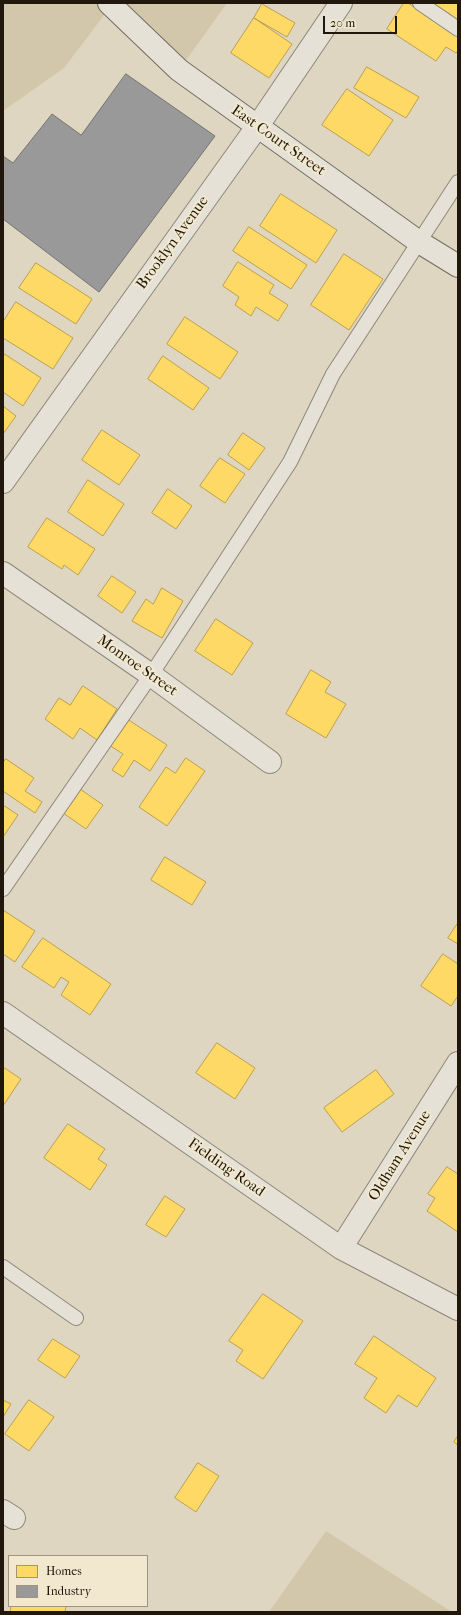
<!DOCTYPE html>
<style>
body{margin:0}
#map{position:relative;width:461px;height:1615px;overflow:hidden;background:#ded6c1;font-family:"IM FELL French Canon",serif}
canvas{display:block}
.frame{position:absolute;inset:0;border:4px solid #21170c;pointer-events:none}
.legend{position:absolute;left:8px;top:1555px;width:140px;height:52px;box-sizing:border-box;background:#f1e8cf;border:1px solid #9e9481;margin:0;padding:5px 7px;list-style:none;font-size:12px;color:#21170c}
.legend li{display:flex;align-items:center;gap:8px;height:20px}
.legend b{width:20px;border:1px solid #9e9481}
.scale{position:absolute;left:323px;top:16px;width:74px;height:18px;box-sizing:border-box;border:2px solid #21170c;border-top:0;padding-left:5px;font-size:12px;line-height:14px;white-space:nowrap;color:#21170c;-webkit-text-stroke:3px #f1e8cf;paint-order:stroke}
</style>
<div id="map">
<canvas width="461" height="1615"></canvas>
<div class="frame"></div>
<ul class="legend">
<li><b style="height:11px;background:#ffd966"></b>Homes</li>
<li><b style="height:11px;background:#999"></b>Industry</li>
</ul>
<div class="scale">20 m</div>
</div>
<script>
const c = document.querySelector('canvas').getContext('2d');
c.lineJoin = 'round';
function fill(path, color) { c.fillStyle = color; c.fill(path, 'evenodd'); }
function strokePath(path, color, width, dash) { c.strokeStyle = color; c.lineWidth = width; c.lineCap = dash ? 'butt' : 'round'; c.setLineDash(dash || []); c.stroke(path); }
function label(font, color, halo, rows, align = 'center') {
  c.font = font + ' "IM FELL French Canon",serif'; c.lineWidth = 4; c.setLineDash([]); c.textBaseline = 'middle'; c.strokeStyle = halo; c.fillStyle = color; for (const [text, x, y, turn = 0] of rows) {
    c.save(); c.translate(x, y); c.rotate((+turn || 0) * Math.PI / 180); c.textAlign = isNaN(turn) ? turn : align; if (halo) c.strokeText(text, 0, 0); c.fillText(text, 0, 0); c.restore();
  }
}
fill(new Path2D(`
 M3,3H227L179,70L111,6L64,68L3,111Z
 M326,1531L452,1612H269Z`), '#d2c7aa');
const homes = new Path2D(`
 M404,3H408L458,36V51L456,53L446,47L436,61L387,29Z
 M430,3H458V20Z
 M262,4L295,23L287,37L254,18Z
 M254,18L292,44L269,78L231,53Z
 M367,67L419,97L406,118L354,88Z
 M347,89L393,120L369,156L322,125Z
 M281,194L337,230L316,263L260,226Z
 M249,227L307,265L291,289L233,251Z
 M344,254L383,279L349,330L311,305Z
 M238,262L274,285L269,293L288,305L278,321L256,307L251,316L235,305L239,297L223,286Z
 M36,263L92,299L76,324L19,288Z
 M16,302L73,338L53,369L3,338V322Z
 M185,317L238,352L220,379L167,344Z
 M3,353L41,378L23,406L3,392Z
 M163,356L209,388L193,410L148,379Z
 M3,406L16,416L3,434Z
 M102,430L140,455L119,485L82,460Z
 M243,433L265,448L249,470L228,455Z
 M220,458L245,474L225,503L200,486Z
 M88,480L124,504L103,536L68,512Z
 M168,489L192,506L176,529L152,513Z
 M47,518L95,549L78,575L64,565L62,569L28,547Z
 M112,576L136,592L122,613L98,596Z
 M162,588L183,601L162,638L132,621L146,599L153,604Z
 M216,619L253,643L232,675L195,651Z
 M311,670L331,682L325,692L346,704L326,738L286,714Z
 M83,686L117,709L97,740L80,728L73,739L45,719L59,698L70,705Z
 M124,717L167,745L150,771L134,760L123,777L112,770L123,754L106,743Z
 M186,758L205,771L167,826L139,807L166,767L175,773Z
 M6,759L34,778L25,791L42,802L35,813L3,791V763Z
 M80,789L103,805L86,829L63,813Z
 M3,805L18,815L3,837Z
 M165,857L206,882L192,905L151,880Z
 M3,910L35,931L15,962L3,954Z
 M458,923V944L448,938Z
 M43,938L111,984L90,1015L61,995L69,982L61,977L54,988L22,967Z
 M443,954L458,964V996L451,1006L421,986Z
 M217,1043L255,1068L235,1099L196,1073Z
 M3,1067L21,1079L3,1106Z
 M376,1070L394,1094L342,1132L324,1108Z
 M68,1124L105,1149L98,1159L107,1165L90,1190L44,1158Z
 M447,1167L458,1174V1232L427,1211L435,1198L428,1194Z
 M165,1196L185,1209L166,1237L146,1225Z
 M263,1294L303,1321L263,1379L236,1361L243,1350L229,1341Z
 M374,1336L436,1378L417,1407L398,1395L386,1413L364,1398L377,1378L355,1364Z
 M53,1339L80,1356L65,1378L38,1360Z
 M3,1400L11,1404L3,1417Z
 M29,1400L54,1417L29,1451L5,1434Z
 M458,1436V1445L454,1442Z
 M198,1463L219,1476L196,1512L175,1498Z
 M11,1606H66L65,1612H11Z`);
fill(homes, '#ffd966');
strokePath(homes, '#bc9f4b', 1);
const industry = new Path2D(`
 M126,74L215,136L99,292L3,219V156L13,163L52,114L81,135Z`);
fill(industry, '#999');
strokePath(industry, '#75726f', 1);
const service = new Path2D(`
 M420,3L458,29
 M3,889L151,675L290,462L333,374L458,182
 M3,1267L76,1318`);
const minor = new Path2D(`
 M3,482L257,127L341,3
 M3,573L151,675L270,762
 M3,1013L341,1248L458,1309
 M341,1248L458,1063
 M3,1511L14,1518`);
const secondary = new Path2D(`
 M109,3L179,70L419,242L458,266`);
strokePath(service, '#8d877a', 16);
strokePath(minor, '#8d877a', 24);
strokePath(secondary, '#726d61', 24);
strokePath(service, '#e5e1d6', 14);
strokePath(minor, '#e5e1d6', 22);
strokePath(secondary, '#e5e1d6', 22);
label('15px', '#21170c', '#f1e8cf', [
 ["East Court Street",278,141,35],
 ["Brooklyn Avenue",173,243,-54],
 ["Monroe Street",137,666,35],
 ["Oldham Avenue",400,1156,-58],
 ["Fielding Road",226,1168,35]
]);
</script>
